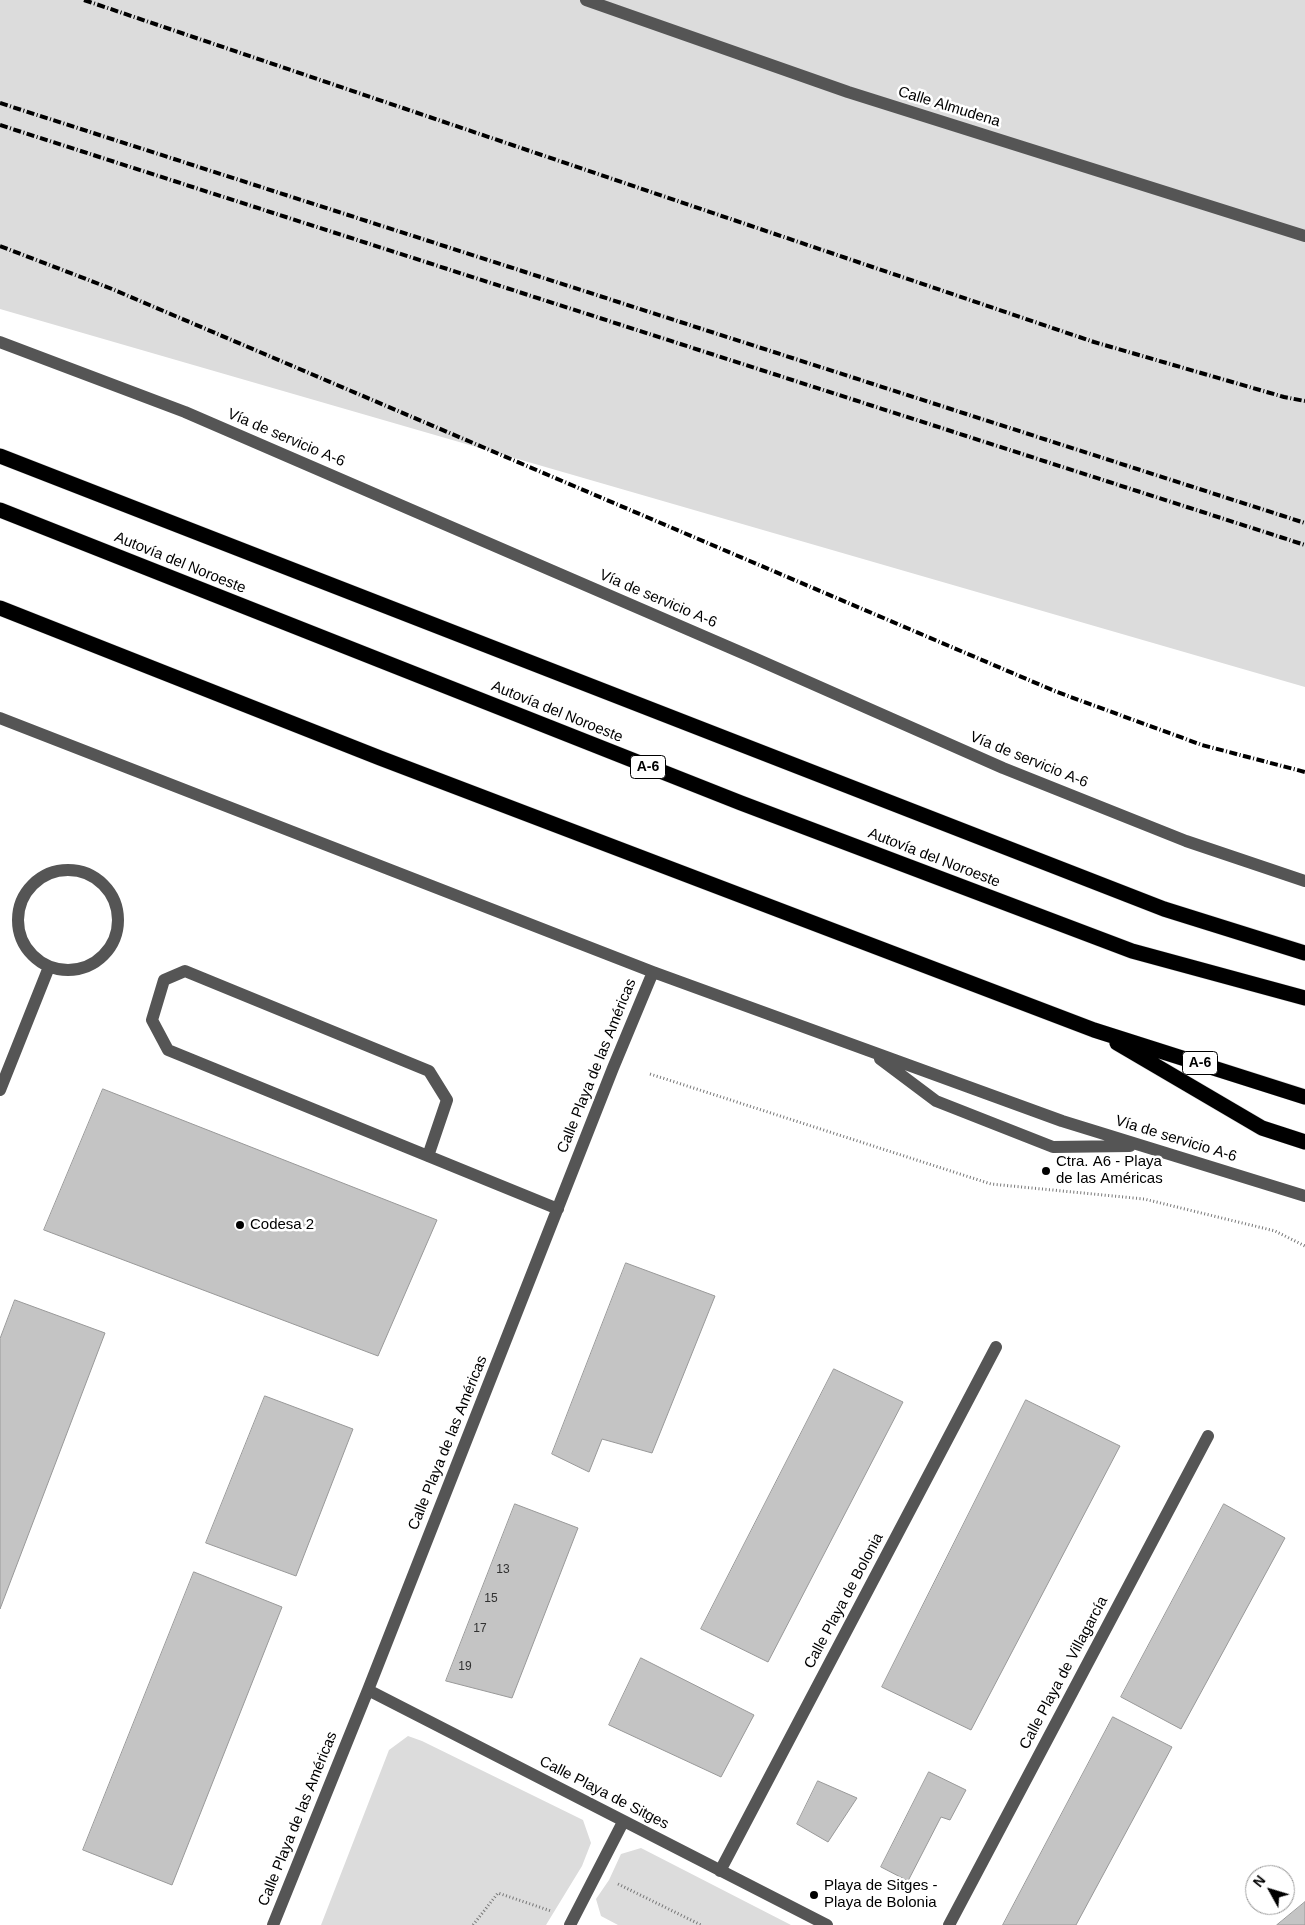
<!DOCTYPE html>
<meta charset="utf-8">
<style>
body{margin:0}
#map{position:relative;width:1305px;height:1925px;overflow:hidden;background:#fff;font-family:Helvetica,sans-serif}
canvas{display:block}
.north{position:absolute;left:1245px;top:1865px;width:50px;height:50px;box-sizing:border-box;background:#fff;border:1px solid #999;border-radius:50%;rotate:309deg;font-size:14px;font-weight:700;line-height:20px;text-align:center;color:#000}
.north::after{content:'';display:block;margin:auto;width:18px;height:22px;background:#000;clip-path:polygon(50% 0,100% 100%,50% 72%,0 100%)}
</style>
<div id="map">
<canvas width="1305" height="1925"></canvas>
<div class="north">N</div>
</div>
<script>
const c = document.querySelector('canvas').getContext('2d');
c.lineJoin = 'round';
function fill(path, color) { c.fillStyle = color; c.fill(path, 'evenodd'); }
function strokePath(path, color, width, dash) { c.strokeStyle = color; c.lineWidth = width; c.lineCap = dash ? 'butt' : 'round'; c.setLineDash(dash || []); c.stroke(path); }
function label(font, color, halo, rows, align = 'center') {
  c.font = font + ' Helvetica,sans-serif'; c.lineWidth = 5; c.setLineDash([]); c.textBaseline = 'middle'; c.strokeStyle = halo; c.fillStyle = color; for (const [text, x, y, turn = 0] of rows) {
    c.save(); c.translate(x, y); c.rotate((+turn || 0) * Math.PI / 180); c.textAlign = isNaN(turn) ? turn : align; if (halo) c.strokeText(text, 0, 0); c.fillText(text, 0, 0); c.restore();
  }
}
fill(new Path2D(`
 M0,0H1305V687L0,309Z
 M408,1736L422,1741L583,1820L591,1843L582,1866L546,1925H321L389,1750Z
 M641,1848L791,1925H618L601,1916L596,1899L609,1880L621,1854Z`), '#dcdcdc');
const building = new Path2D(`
 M103,1089L437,1220L378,1356L44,1230Z
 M626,1263L715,1296L652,1453L602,1439L589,1472L552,1454Z
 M15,1300L105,1333L0,1609V1339Z
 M834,1369L903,1402L768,1662L701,1629Z
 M265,1396L353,1429L296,1576L206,1543Z
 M1026,1400L1120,1446L971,1730L882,1687Z
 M515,1504L578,1528L512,1698L446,1681Z
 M1224,1504L1285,1538L1181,1729L1121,1697Z
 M194,1572L282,1607L172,1885L83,1850Z
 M641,1658L754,1715L721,1777L609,1725Z
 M1113,1717L1172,1747L1076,1925H1003Z
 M929,1772L966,1790L950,1820L941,1817L908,1881L881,1867Z
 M818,1781L857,1798L828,1842L797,1824Z
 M1305,1902V1925H1277Z`);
fill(building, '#c4c4c4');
strokePath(building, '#999', 1);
const highway = new Path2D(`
 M0,456L1164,909L1305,953
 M0,510L741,803L1132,951L1305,998
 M0,608L380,758L1094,1030L1305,1097
 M1117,1043L1262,1128L1305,1142`);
strokePath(highway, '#dbdbdb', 16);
strokePath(new Path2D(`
 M650,1074L991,1184L1144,1199L1275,1231L1305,1246
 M618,1884L701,1925
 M473,1925L498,1893L551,1911`), '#777', 3, [1, 2.5]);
strokePath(new Path2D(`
 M586,0L848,92L1305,236
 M0,342L185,412L754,658L1003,768L1186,841L1305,881
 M0,718L653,972L1062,1121L1305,1196
 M18 920a50 50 0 1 1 100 0a50 50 0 1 1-100 0Z
 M880,1059L936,1101L1053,1147L1130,1146
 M0,1090L49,967
 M428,1156L447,1100L429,1071L185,971L164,980L152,1020L168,1050L558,1209
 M368,1690L827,1925
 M720,1871L996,1347
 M273,1925L368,1690L613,1068L653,972
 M570,1925L623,1822
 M949,1925L1208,1436`), '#555', 12);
strokePath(highway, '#000', 15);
strokePath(new Path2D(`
 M84,0L1094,342L1284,397L1305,401
 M0,103L1305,523
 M0,125L1305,545
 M0,246L112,289L1057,692L1202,745L1305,772`), '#000', 4, [8, 2.5, 1, 2.5]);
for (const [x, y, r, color] of [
 [1046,1171,5,"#000"],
 [240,1225,5,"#000"],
 [814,1895,5,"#000"]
]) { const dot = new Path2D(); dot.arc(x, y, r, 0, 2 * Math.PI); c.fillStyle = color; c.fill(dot); strokePath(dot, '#fff', 2); }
label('12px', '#313131', null, [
 ["13",503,1570],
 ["15",491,1599],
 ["17",480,1629],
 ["19",465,1667]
]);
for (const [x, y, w] of [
 [648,767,35],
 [1200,1063,35]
]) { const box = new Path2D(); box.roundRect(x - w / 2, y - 11.5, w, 23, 4); c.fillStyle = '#fff'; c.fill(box); strokePath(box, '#000', 1); }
label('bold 14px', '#000', null, [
 ["A-6",648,767],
 ["A-6",1200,1063]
]);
label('15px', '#000', '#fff', [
 ["Calle Almudena",949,107,17],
 ["Vía de servicio A-6",286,438,23],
 ["Autovía del Noroeste",180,563,22],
 ["Vía de servicio A-6",658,599,23],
 ["Autovía del Noroeste",557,712,22],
 ["Vía de servicio A-6",1029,760,22],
 ["Autovía del Noroeste",934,858,21],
 ["Calle Playa de las Américas",597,1066,-68],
 ["Vía de servicio A-6",1176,1139,17],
 ["Calle Playa de las Américas",448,1443,-68],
 ["Calle Playa de Bolonia",844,1601,-62],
 ["Calle Playa de Villagarcía",1064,1673,-62],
 ["Calle Playa de Sitges",604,1793,27],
 ["Calle Playa de las Américas",298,1819,-68]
]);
label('15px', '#000', '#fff', [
 ["Ctra. A6 - Playa",1056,1162],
 ["de las Américas",1056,1179],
 ["Codesa 2",250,1225],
 ["Playa de Sitges -",824,1886],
 ["Playa de Bolonia",824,1903]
], 'left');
</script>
